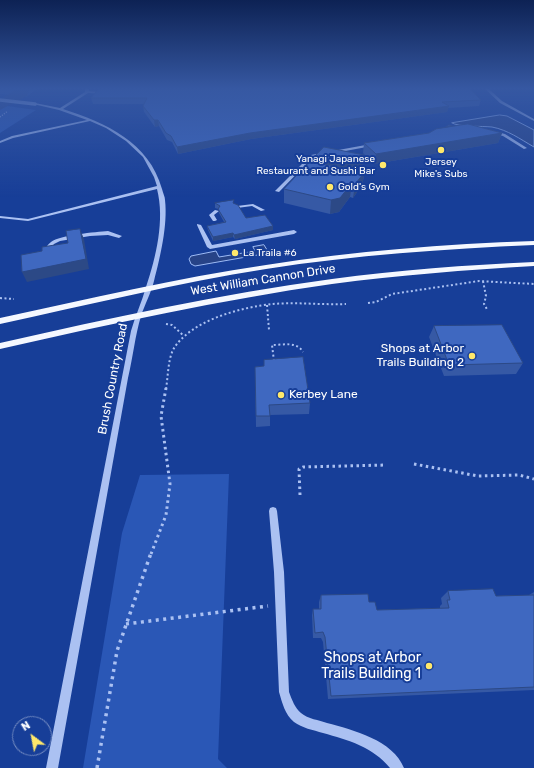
<!DOCTYPE html>
<style>
body{margin:0}
#map{position:relative;width:534px;height:768px;overflow:hidden;background:#173e98;font-family:Rubik,sans-serif}
canvas{display:block}
.north{position:absolute;left:12px;top:716px;width:40px;height:40px;box-sizing:border-box;background:#173e98;border:1px solid #748bc1;border-radius:50%;rotate:328deg;font-size:11px;font-weight:700;line-height:16px;text-align:center;color:#fff}
.north::after{content:'';display:block;margin:auto;width:14px;height:18px;background:#ffe86b;clip-path:polygon(50% 0,100% 100%,50% 72%,0 100%)}
</style>
<div id="map">
<canvas width="534" height="768"></canvas>
<div class="north">N</div>
</div>
<script>
const c = document.querySelector('canvas').getContext('2d');
c.lineJoin = 'round';
function fill(path, color) { c.fillStyle = color; c.fill(path, 'evenodd'); }
function strokePath(path, color, width, dash) { c.strokeStyle = color; c.lineWidth = width; c.lineCap = dash ? 'butt' : 'round'; c.setLineDash(dash || []); c.stroke(path); }
function label(font, color, halo, rows, align = 'center') {
  c.font = font + ' Rubik,sans-serif'; c.lineWidth = 4; c.setLineDash([]); c.textBaseline = 'middle'; c.strokeStyle = halo; c.fillStyle = color; for (const [text, x, y, turn = 0] of rows) {
    c.save(); c.translate(x, y); c.rotate((+turn || 0) * Math.PI / 180); c.textAlign = isNaN(turn) ? turn : align; if (halo) c.strokeText(text, 0, 0); c.fillText(text, 0, 0); c.restore();
  }
}
fill(new Path2D(`
 M0,89H37L26,97L0,94Z
 M0,105L36,110L0,133Z
 M229,474L218,759L227,768H83L122,533L140,475Z`), '#2a57b6');
const water = new Path2D(`
 M500,115L507,116L534,130V147C520,139 508,130 492,127C483,126 458,127 452,123Z
 M264,245L269,253L195,266L191,264L189,259L191,256L216,251L219,257L255,251L253,247Z`);
fill(water, '#274387');
strokePath(water, '#9dbaf4', 1);
fill(new Path2D(`
 M16,89H30L27,96L0,110V100Z`), '#274387');
strokePath(new Path2D(`
 M0,117L8,111`), '#abc1f2', 1.5, [1, 1.5]);
strokePath(new Path2D(`
 M483,281L486,296L484,304L488,311
 M0,298L14,299
 M368,303L376,302L392,294L479,281L534,284
 M267,305L269,330
 M166,324L172,325L184,336
 M274,361L272,345C283,345 297,341 303,352
 M166,389C168,377 168,360 173,350C189,321 241,307 273,304C297,302 322,305 346,304`), '#abc1f2', 2, [2, 2.5]);
strokePath(new Path2D(`
 M414,464L478,476L519,475L534,479
 M300,495L299,469L303,467L386,465
 M151,554L166,515L170,484L161,416L166,388`), '#abc1f2', 3, [2.5, 3.5]);
strokePath(new Path2D(`
 M126,624L268,606
 M97,768L117,651L151,553`), '#abc1f2', 3.5, [3, 4.5]);
fill(new Path2D(`
 M85,89H89V91L108,93L106,94L88,93L63,109C106,123 149,142 162,189C163,193 165,197 165,200C168,225 160,258 154,281C151,293 145,304 141,316C135,336 133,357 128,378L58,768H46L131,331C135,316 142,302 146,287C156,257 165,220 157,189L28,221L0,218V216L28,219L157,186L154,177L143,157L126,141L106,128L90,121L13,138L0,143V141L12,136L87,120L59,110L33,104L35,103L60,108L85,92Z
 M485,89H489L502,101L534,119V121L500,103Z
 M482,128L505,134L527,148L524,149L503,136L481,130V128Z
 M371,144H372V146L313,157L279,192L275,191L311,155Z
 M253,204L265,210L261,211L252,206L237,208L235,207L237,206Z
 M215,210L219,211L214,215L217,220L215,221H213L209,215Z
 M197,224L201,225L212,245L294,230L297,232L294,234L210,249L207,247L197,225Z
 M108,231L122,236L119,238L108,235L90,236L60,241L54,244L48,253H44L43,252C45,249 48,244 51,242C60,235 96,232 108,231Z
 M273,507L276,508L277,511L284,572L289,692C292,700 295,708 301,713C308,719 319,720 327,723C353,730 393,740 404,768H390C373,747 348,740 323,733C313,730 302,728 294,722C285,715 282,702 279,692L274,572L269,511L270,508Z`), '#abc1f2');
fill(new Path2D(`
 M534,241V245C444,249 355,255 266,269C177,283 88,305 0,324V318C89,299 177,278 266,265C355,251 444,244 534,241Z
 M534,262V266C466,270 399,275 332,284C220,300 110,324 0,349V343C110,318 221,294 332,279C399,270 466,265 534,262Z`), '#f5f8ff');
strokePath(new Path2D(`
 M0,100L35,104`), '#abc1f2', 3.5);
fill(new Path2D(`
 M99,89H470L481,100L479,106L448,108L447,112L251,139L178,154L172,142L167,140L159,126L155,127L144,112L143,106L144,104H93L91,98ZM152,89H178L174,90Z
 M452,126L502,133L498,143L374,164L363,153L364,143L429,133Z
 M364,155L362,168L352,169L365,172L362,185L353,198L350,197L339,212L330,214L284,203V189Z
 M215,203L234,204L246,218L273,226V230L235,239L233,237L213,241L208,230L207,226L224,222L219,213L218,209L215,208Z
 M434,326L523,363L516,374L444,376L429,337Z
 M264,366L310,403L309,414L270,415V426L256,427L255,367Z
 M448,591L496,596L529,595L534,592V690L328,699L323,642L321,638H313L312,615L313,609H319V602L321,595L369,602L377,610L440,608V606L442,604L441,598Z`), '#3659a5');
fill(new Path2D(`
 M449,106L447,112L251,139L178,154L177,147L250,133Z
 M154,120H158L159,126L155,127Z
 M502,133L498,143L374,164L376,154Z
 M364,155L362,168L318,176L319,163Z
 M365,172L362,185L353,198L355,184Z
 M352,183L350,197L339,212L330,214L331,200Z
 M273,226V230L235,239L234,235Z
 M80,229L84,239L89,269L27,282L22,272L86,259Z
 M233,233V237L213,241V237Z`), '#2c4986');
const building = new Path2D(`
 M99,89H470L481,100L442,102L449,106L250,133L177,147L171,136L166,133L158,120H154L143,106L147,98H91Z
 M468,124L502,133L376,154L364,143L429,133L436,129Z
 M449,125L452,126L446,127Z
 M324,147L364,155L319,163L365,172L355,184L352,183L340,198L331,200L284,189Z
 M234,200L233,203L238,205L246,218L265,215L273,226L234,235L233,233L213,237L207,226L226,222L218,209L220,206L215,203Z
 M80,229L86,259L22,272L21,255L42,251V247L68,243L66,231Z
 M502,325L523,363L449,365L434,326Z
 M303,357L310,403L269,405L270,416H256L255,367L264,366V360Z
 M493,589L496,596L534,595V687L331,696L325,637L323,632L315,633L313,609H321V595L368,594L369,602H375L377,610L449,608L447,600H450L448,591Z`);
fill(building, '#3f68c0');
strokePath(building, '#2c4986', 1);
const sky = c.createLinearGradient(0, 0, 0, 197);
sky.addColorStop(0, '#0d2254');
sky.addColorStop(0.45, '#3658a2');
sky.addColorStop(1, '#3658a200');
c.fillStyle = sky;
c.fillRect(0, 0, 534, 197);
for (const [x, y, r, color] of [
 [441,150,4,"#ffe86b"],
 [383,165,4,"#ffe86b"],
 [330,187,4,"#ffe86b"],
 [235,253,4,"#ffe86b"],
 [472,356,4,"#ffe86b"],
 [281,395,4,"#ffe86b"],
 [429,666,4,"#ffe86b"]
]) { const dot = new Path2D(); dot.arc(x, y, r, 0, 2 * Math.PI); c.fillStyle = color; c.fill(dot); strokePath(dot, '#173e98', 1.5); }
label('10px', '#fff', '#173e98', [
 ["Yanagi Japanese",375,159,"right"],
 ["Restaurant and Sushi Bar",375,171,"right"],
 ["Jersey",441,162,"center"],
 ["Mike's Subs",441,174,"center"],
 ["Gold's Gym",338,187],
 ["La Traila #6",243,253]
], 'left');
label('12px', '#fff', '#173e98', [
 ["West William Cannon Drive",263,280,-9],
 ["Brush Country Road",113,379,-79]
]);
label('12px', '#fff', '#173e98', [
 ["Shops at Arbor",464,349],
 ["Trails Building 2",464,363],
 ["Kerbey Lane",289,395,"left"]
], 'right');
label('14px', '#fff', '#173e98', [
 ["Shops at Arbor",421,658],
 ["Trails Building 1",421,674]
], 'right');
</script>
